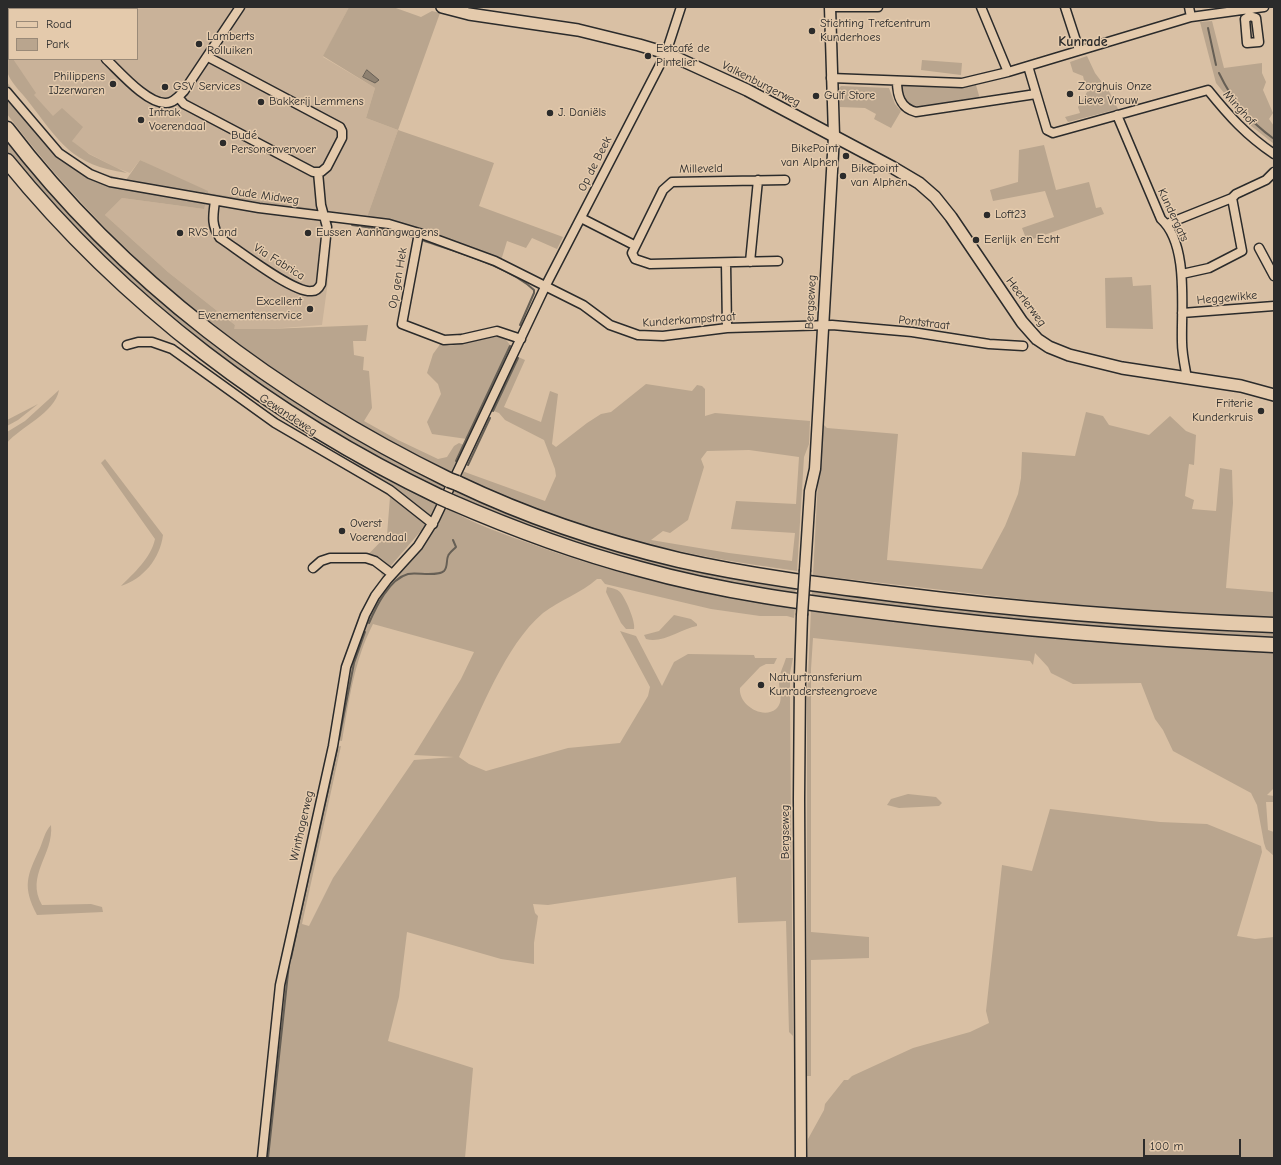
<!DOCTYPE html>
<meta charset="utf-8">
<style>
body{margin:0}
#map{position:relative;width:1281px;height:1165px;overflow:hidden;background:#d9c0a4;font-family:"Comic Neue",sans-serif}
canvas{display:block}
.frame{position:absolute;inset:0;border:8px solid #2b2b2b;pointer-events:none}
.legend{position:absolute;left:8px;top:8px;width:130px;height:52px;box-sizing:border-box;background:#e4caac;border:1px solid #9a8a78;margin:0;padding:5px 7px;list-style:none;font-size:12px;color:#2b2b2b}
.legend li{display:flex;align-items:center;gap:8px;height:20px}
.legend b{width:20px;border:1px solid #9a8a78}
.scale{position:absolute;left:1143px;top:1139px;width:98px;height:18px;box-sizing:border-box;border:2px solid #2b2b2b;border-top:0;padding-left:5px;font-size:12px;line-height:14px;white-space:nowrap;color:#2b2b2b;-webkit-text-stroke:3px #e4caac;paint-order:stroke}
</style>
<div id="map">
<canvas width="1281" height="1165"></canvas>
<div class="frame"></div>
<ul class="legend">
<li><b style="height:5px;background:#e4caac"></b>Road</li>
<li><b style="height:11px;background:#b9a58e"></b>Park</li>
</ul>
<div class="scale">100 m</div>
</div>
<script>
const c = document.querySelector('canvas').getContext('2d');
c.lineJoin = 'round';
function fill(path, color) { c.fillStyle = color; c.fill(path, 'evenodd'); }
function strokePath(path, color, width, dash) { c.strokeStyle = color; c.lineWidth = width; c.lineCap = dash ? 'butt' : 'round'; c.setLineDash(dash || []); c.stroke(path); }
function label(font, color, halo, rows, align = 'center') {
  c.font = font + ' "Comic Neue",sans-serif'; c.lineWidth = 3; c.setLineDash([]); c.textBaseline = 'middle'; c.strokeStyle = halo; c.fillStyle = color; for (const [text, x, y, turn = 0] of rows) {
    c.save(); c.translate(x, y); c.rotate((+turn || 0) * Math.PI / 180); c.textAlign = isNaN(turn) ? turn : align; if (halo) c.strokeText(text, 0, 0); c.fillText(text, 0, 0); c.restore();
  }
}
fill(new Path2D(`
 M7,7H349L323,57L375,88L366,118L398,130L367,217L333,213L329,274L322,325L269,329H233L235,325L168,272L105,215L122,198L204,209L171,176L140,160L130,173L117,168L82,150L46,118L7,69ZM9,9H137V59H9Z`), '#c9b299');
fill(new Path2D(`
 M349,7H393L421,17L432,11L440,13L398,130L494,163L479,206L563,237L557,249L532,238L526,248L507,241L499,267C444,246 390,227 332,219L333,212L367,217L398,130L366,118L375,88L323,56Z
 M1212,21L1224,68L1262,63V73L1266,82L1263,90L1273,113L1269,119L1274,126V144L1250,125L1216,83L1200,22Z
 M7,46L9,59H13L36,93L34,95L53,116L62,108L83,127L72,141L89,154L127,173C71,165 60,142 28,101C22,93 9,81 7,71C6,63 7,54 7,46Z
 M1087,56L1095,73L1110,93L1118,109L1068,122L1065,117L1080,113L1078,107L1087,92L1083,76L1073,72L1070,62Z
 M922,60L962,63L961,75L921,70Z
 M7,82C27,109 51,145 80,162C94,171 111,176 126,180L140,160L208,191V193L316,209L313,211L207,197L204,209L122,198L105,215L168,272L235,325L234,329H269L368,325L366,341H353L354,355L364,357L363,370L369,371L372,408L364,421L398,440L438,459L447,457L454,446L459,443L464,445L451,475C415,457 380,437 346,416C328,406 310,397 294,386C186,311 86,219 7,114V99L63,160L89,177L92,171L60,149L9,90Z
 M976,85L980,99L917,109C906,107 903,98 901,88L902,86L954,88Z
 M841,86L889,88L895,104L901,111L891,128L874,119L876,114L865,108L840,107L839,88Z
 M7,136L220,345L499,506L796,587L795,595L650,568L483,512L382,463L279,402L151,304L35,187L7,153Z
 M1044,145L1056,190L1089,182L1096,208L1101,207L1104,214L1027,241L1022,228L1054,217L1045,191L993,201L990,190L1018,182L1019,150Z
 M1132,277L1133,286L1151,285L1153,329L1106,328L1105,278Z
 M497,336L504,337L510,345L467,439L432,434L427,422L441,394L438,384L427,373L433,354L441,343L450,346Z
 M516,356L525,360L504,407L541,422L550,391L558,394L552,444L556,447L587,423L601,414L611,412L646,384L692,391L697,385L702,386L705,389V416L715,413L810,421L809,444L804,457L797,571C742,563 687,555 633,540C573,525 516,502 459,479L462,471L545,501L556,476L555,469L544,440L505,420L499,413L491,410ZM749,450L799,457L796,504L736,501L731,529L795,533L792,561L729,553L651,540L663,531L670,533L688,520L704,467L701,459L707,451Z
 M59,390C55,413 20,427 7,443V432L25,421Z
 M38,404L18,420L7,426V420Z
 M1086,412L1103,416L1109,425L1149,435L1170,416L1186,431L1196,435L1194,465L1189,464L1185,496L1194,500L1192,509L1216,511L1220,468L1232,470L1233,503L1226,588L1273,592L1274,565V620L1140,611L1054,603L813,575L821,422L827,428L898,434L887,560L982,569L1005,526L1018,494L1021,478L1022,452L1075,456Z
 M105,459L163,535C160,559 143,579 121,586C134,573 151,558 155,539L101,463Z
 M353,461L439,504L426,525L382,576C380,566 368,564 360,563L387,535L390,497L347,469Z
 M445,507C473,524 506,535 537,546C620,576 708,595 795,608L794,618L787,616H760L711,609L605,584L601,579H597C581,593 560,600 543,613C505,645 480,713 459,757L469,764L486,771L568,748L620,743L648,696L650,687L620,631L636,636L662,686L674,662L688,654L754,655L755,658H777L774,664H766L760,667L740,688C738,704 762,720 776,709C785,701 778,689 779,679C780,672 784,665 786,658H793L790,673V702L793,1036L789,1032L786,921L738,923L736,877L548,905L533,904L535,913L538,916L534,943V964L501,959L407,932L399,997L388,1041L473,1068L465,1158H265L284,973L336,747L341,746L302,924L309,926L333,878L414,760L454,757L414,755L461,679L474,652L373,624C354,661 349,701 342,741L336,740C344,691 351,637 378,595C398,564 423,536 445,507Z
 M607,587C612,588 617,589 620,592C625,597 636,622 634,629H626L621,623L606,592Z
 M812,589L1274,630V639L1073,627L812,598Z
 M811,610C965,630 1119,648 1274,651V788L1267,795L1274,796V802H1266L1268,830L1274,832V856L1266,849L1264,843L1257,805L1251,793L1173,751L1163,730L1155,719L1141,683L1073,684L1051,673L1048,667L1035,653L1033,665L1030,661L813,638L811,669V932L869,937V958L811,960V1076H807V697Z
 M674,615L691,619L697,624V626C681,629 662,644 646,639L644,635L659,631Z
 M908,794L936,797L942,803L939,806L899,808L887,805L891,799Z
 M1050,809L1160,822L1207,824L1261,846L1262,852L1237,936L1255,939L1274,937V1158H807L808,1139L824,1110L825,1104L844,1080H848L852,1076L913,1048L970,1032L989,1023L986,1011L1002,865L1032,871Z
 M51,825C54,855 25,875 42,905L91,904L102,907L103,912L37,915C22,886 27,876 40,848C43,841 45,831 51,825Z`), '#b9a58e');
const water = new Path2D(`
 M367,70L379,80L375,83L363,77Z`);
fill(water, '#8e8171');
strokePath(water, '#665f55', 1);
strokePath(new Path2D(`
 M1208,28L1216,65
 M1219,73C1233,102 1248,120 1274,139
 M352,225L386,230L413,237
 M422,240C455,252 509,266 534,290V293L520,325
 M493,411L518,358
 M456,461L510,346
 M468,465L490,418
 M369,623C376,607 389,579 408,574C416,572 437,577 444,571C448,567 446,561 448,556C449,553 453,550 456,547L453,540
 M339,739L354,663L365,632
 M310,872L337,749
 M291,958L308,879
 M268,1158L289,964`), '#665f55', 2);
const minor = new Path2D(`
 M830,7H878
 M981,7L1008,72
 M1065,7L1079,50
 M1189,7L1191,17
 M82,9L83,7
 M1249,9L1250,16L1256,18L1259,42L1247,43L1245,19L1250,16
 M106,59C119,71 147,104 166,103C174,103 179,96 184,91L240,7
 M1028,66L1047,130L1053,133L1208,90C1229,116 1246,135 1274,154
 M831,78L962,83L1008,72L1191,17L1264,7
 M897,81C897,95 900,108 916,112L1036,94
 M7,92L59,153L90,174L110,182L259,208L389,224L419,233L495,261L583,305L610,325L638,335L663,336L727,328L832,325L912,332L989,344L1023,346
 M178,97L184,104L313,172H321L327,167L342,138V131L340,127L208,57
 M1117,115L1161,219C1189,244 1181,308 1182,342C1182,354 1185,367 1187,378
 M215,201C213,216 211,225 220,238C237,249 294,294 312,291C316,291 319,288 321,284L327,227L321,205L318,172
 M581,218L634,245
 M1167,224L1232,198
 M419,233L402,324L444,340L462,339L497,331L521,339
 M1259,248L1274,276
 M778,261L650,264L635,259L632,253L663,190L672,182L785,180
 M750,262L758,180
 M726,263L727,328
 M1182,274L1209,268L1242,251L1232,198L1236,194L1266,180L1274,172
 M1182,313L1274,306
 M127,345L138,342H152L172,349L275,423L390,490L433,524
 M313,568L321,561L330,558H366L375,561L392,574
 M262,1158L280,985L333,746L346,667L365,615L375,596L387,580L418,546L435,519L546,285L666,53L681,7`);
const tertiary = new Path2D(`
 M805,570L810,491L815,469L834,136L830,7
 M801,1158L799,799L800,676L802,615`);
const secondary = new Path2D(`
 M442,7L469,14L578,30L639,45L666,53L747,90L892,167L919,183L935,197L951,217L1022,322L1037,339L1049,347L1069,355L1122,368L1241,386L1274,395`);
const motorway = new Path2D(`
 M7,129C123,281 279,397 449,480
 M7,161C124,305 273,417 440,497
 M457,483C528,517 603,542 679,560C750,576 822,585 894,594C1020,610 1147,620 1274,625
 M449,501C511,528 575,552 640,569C722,592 806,603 890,613C1018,629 1146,639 1274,645`);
strokePath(minor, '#2b2b2b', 11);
strokePath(tertiary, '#2b2b2b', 13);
strokePath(secondary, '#2b2b2b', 14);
strokePath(motorway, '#2b2b2b', 17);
strokePath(minor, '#e4caac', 8);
strokePath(tertiary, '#e4caac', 10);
strokePath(secondary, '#e4caac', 11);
strokePath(motorway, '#e4caac', 14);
const tertiaryBridge = new Path2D(`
 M802,615L805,570`);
const motorwayBridge = new Path2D(`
 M449,480L457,483
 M440,497L449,501`);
strokePath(tertiaryBridge, '#2b2b2b', 13, []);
strokePath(motorwayBridge, '#2b2b2b', 17, []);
strokePath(tertiaryBridge, '#e4caac', 10);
strokePath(motorwayBridge, '#e4caac', 14);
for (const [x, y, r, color] of [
 [812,31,4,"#2b2b2b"],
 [199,44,4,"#2b2b2b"],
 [648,56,4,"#2b2b2b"],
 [113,84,4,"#2b2b2b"],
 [165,87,4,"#2b2b2b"],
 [1070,94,4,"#2b2b2b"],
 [816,96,4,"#2b2b2b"],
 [261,102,4,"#2b2b2b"],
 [550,113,4,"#2b2b2b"],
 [141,120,4,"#2b2b2b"],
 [223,143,4,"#2b2b2b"],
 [846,156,4,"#2b2b2b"],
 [843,176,4,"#2b2b2b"],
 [987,215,4,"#2b2b2b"],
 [180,233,4,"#2b2b2b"],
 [308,233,4,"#2b2b2b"],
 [976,240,4,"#2b2b2b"],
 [310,309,4,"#2b2b2b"],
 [1261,411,4,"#2b2b2b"],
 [342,531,4,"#2b2b2b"],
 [761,685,4,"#2b2b2b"]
]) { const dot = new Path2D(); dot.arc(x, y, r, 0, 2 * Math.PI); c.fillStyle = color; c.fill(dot); strokePath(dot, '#e4caac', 1.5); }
label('12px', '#2b2b2b', '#e4caac', [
 ["Stichting Trefcentrum",820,24],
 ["Kunderhoes",820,38],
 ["Lamberts",207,37],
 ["Rolluiken",207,51],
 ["Eetcafé de",656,49],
 ["Pintelier",656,63],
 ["Philippens",105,77,"right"],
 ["IJzerwaren",105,91,"right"],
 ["GSV Services",173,87],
 ["Zorghuis Onze",1078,87],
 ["Lieve Vrouw",1078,101],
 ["Gulf Store",824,96],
 ["Bakkerij Lemmens",269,102],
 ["Intrak",149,113],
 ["Voerendaal",149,127],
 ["J. Daniëls",558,113],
 ["Budé",231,136],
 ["Personenvervoer",231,150],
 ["BikePoint",838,149,"right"],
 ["van Alphen",838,163,"right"],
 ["Bikepoint",851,169],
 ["van Alphen",851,183],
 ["Loft23",995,215],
 ["RVS Land",188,233],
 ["Eussen Aanhangwagens",316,233],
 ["Eerlijk en Echt",984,240],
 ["Excellent",302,302,"right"],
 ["Evenementenservice",302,316,"right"],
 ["Friterie",1253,404,"right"],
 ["Kunderkruis",1253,418,"right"],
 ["Overst",350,524],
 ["Voerendaal",350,538],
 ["Natuurtransferium",769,678],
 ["Kunradersteengroeve",769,692]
], 'left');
label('12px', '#2b2b2b', '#e4caac', [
 ["Valkenburgerweg",761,84,27],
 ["Minghof",1239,108,48],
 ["Op de Beek",595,164,-63],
 ["Milleveld",701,169,-1],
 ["Oude Midweg",265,196,8],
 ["Kundergats",1173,215,65],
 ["Via Fabrica",279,262,32],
 ["Op gen Hek",398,278,-80],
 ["Heggewikke",1227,298,-5],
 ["Bergseweg",811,302,-87],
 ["Heerlerweg",1026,302,53],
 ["Kunderkampstraat",689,320,-4],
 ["Pontstraat",924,323,7],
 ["Gewandeweg",288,415,33],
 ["Winthagerweg",302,826,-77],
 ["Bergseweg",786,832,-90]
]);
label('bold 14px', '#2b2b2b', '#e4caac', [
 ["Kunrade",1083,42]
]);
</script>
